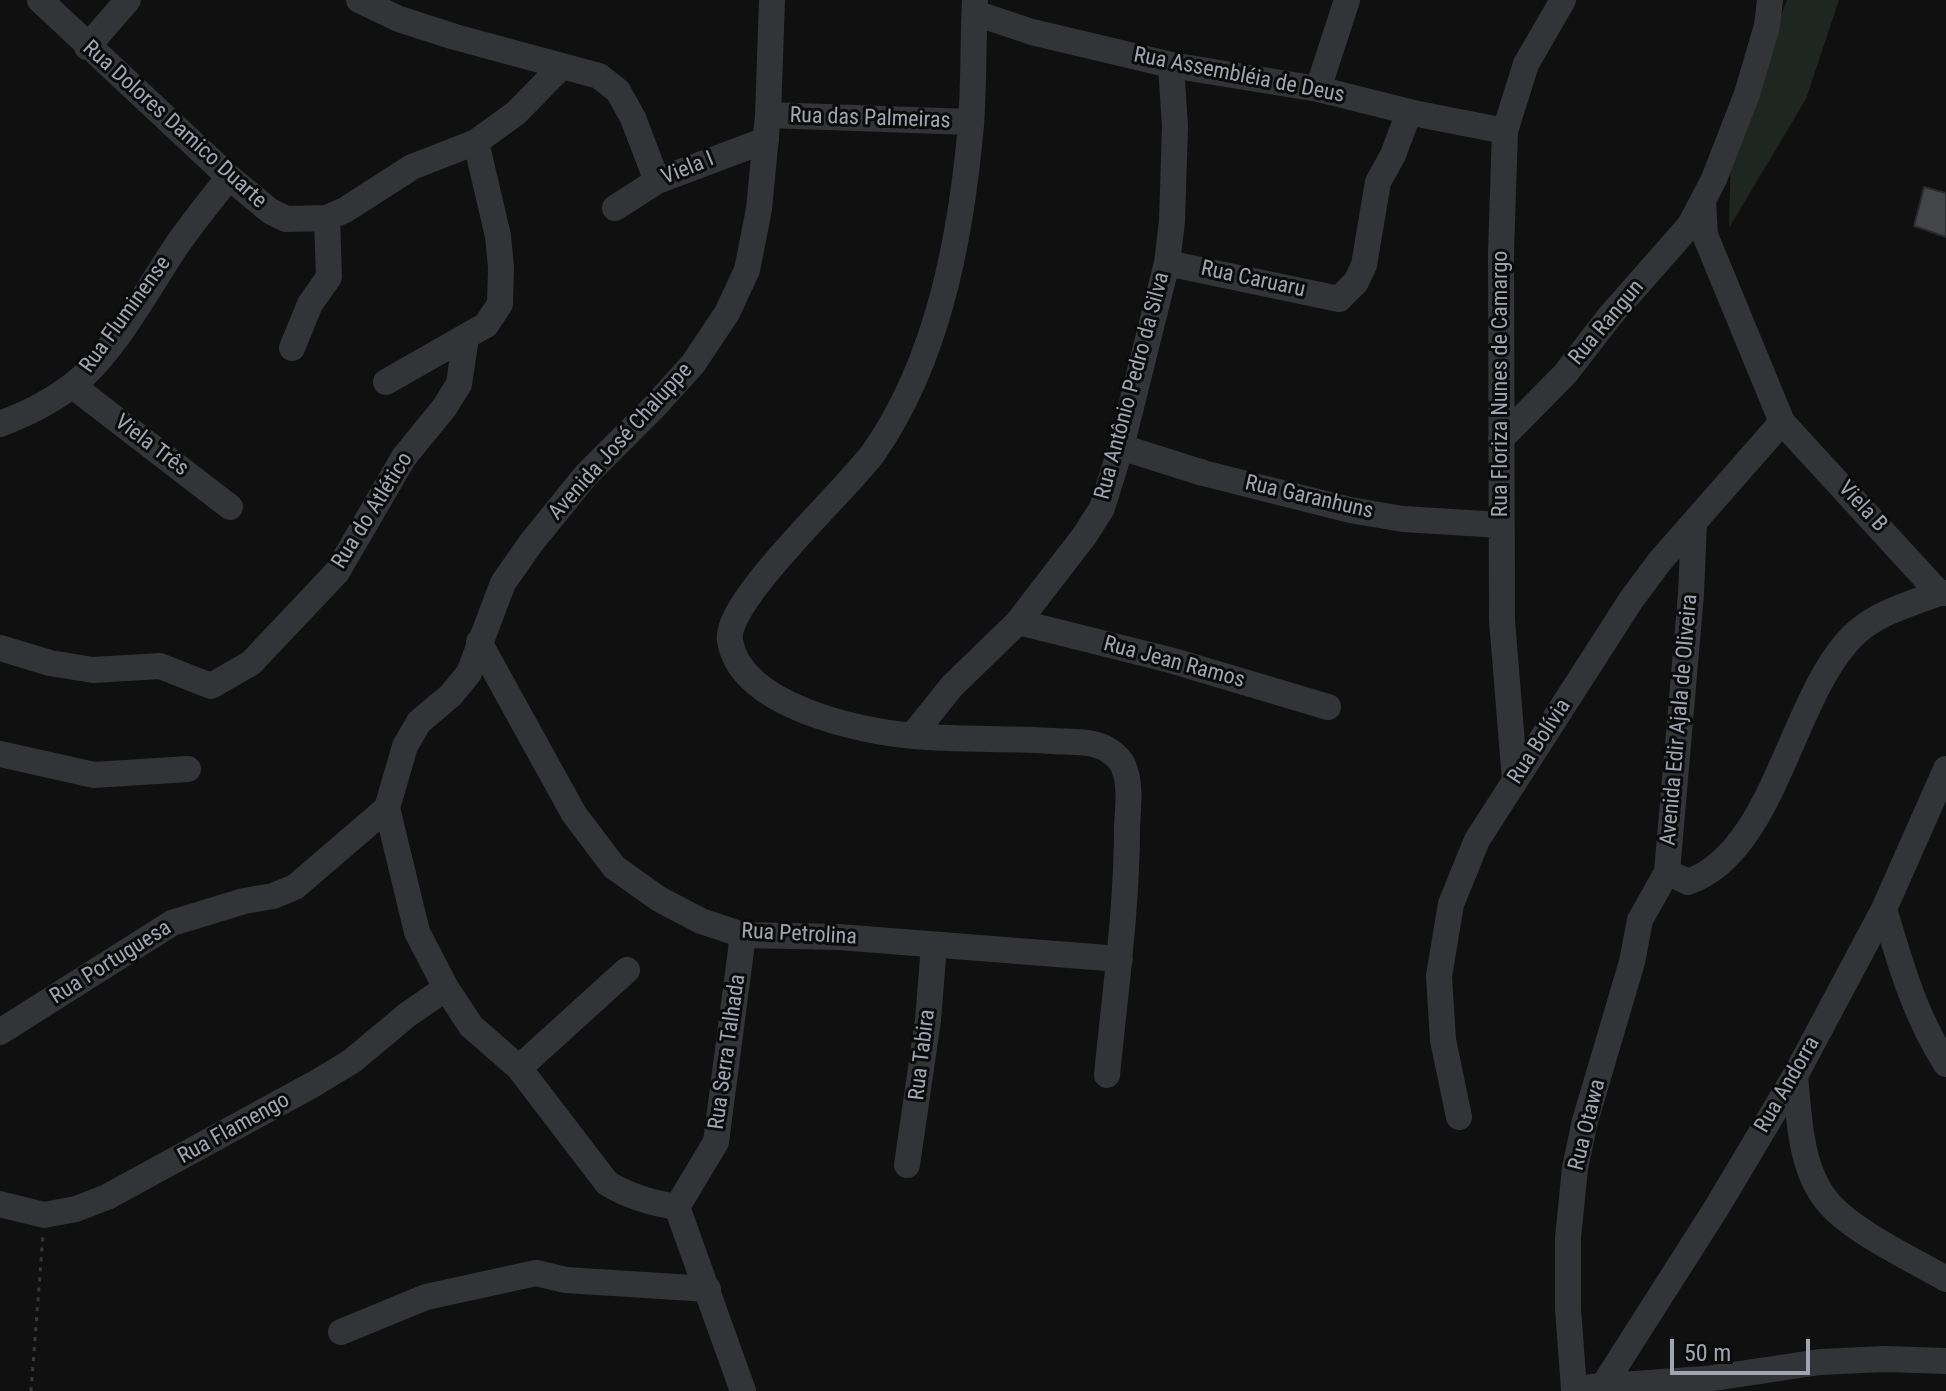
<!DOCTYPE html>
<meta charset="utf-8">
<style>
body{margin:0}
#map{position:relative;width:1946px;height:1391px;overflow:hidden;background:#101011;font-family:"Roboto Condensed",sans-serif}
canvas{display:block}
.scale{position:absolute;left:1670px;top:1339px;width:140px;height:36px;box-sizing:border-box;border:4px solid #a2a5b1;border-top:0;padding-left:10px;font-size:24px;line-height:28px;white-space:nowrap;color:#a2a5b1;-webkit-text-stroke:6px #0b0b0c;paint-order:stroke}
</style>
<div id="map">
<canvas width="1946" height="1391"></canvas>
<div class="scale">50 m</div>
</div>
<script>
const c = document.querySelector('canvas').getContext('2d');
c.lineJoin = 'round';
function fill(path, color) { c.fillStyle = color; c.fill(path, 'evenodd'); }
function strokePath(path, color, width, dash) { c.strokeStyle = color; c.lineWidth = width; c.lineCap = dash ? 'butt' : 'round'; c.setLineDash(dash || []); c.stroke(path); }
function label(font, color, halo, rows, align = 'center') {
  c.font = font + ' "Roboto Condensed",sans-serif'; c.lineWidth = 6; c.setLineDash([]); c.textBaseline = 'middle'; c.strokeStyle = halo; c.fillStyle = color; for (const [text, x, y, turn = 0] of rows) {
    c.save(); c.translate(x, y); c.rotate((+turn || 0) * Math.PI / 180); c.textAlign = isNaN(turn) ? turn : align; if (halo) c.strokeText(text, 0, 0); c.fillText(text, 0, 0); c.restore();
  }
}
fill(new Path2D(`
 M1787,0H1839L1806,99L1729,228L1731,149Z`), '#1f2520');
const building = new Path2D(`
 M1924,187L1946,193V237L1914,226Z`);
fill(building, '#444549');
strokePath(building, '#2a2a2d', 2);
strokePath(new Path2D(`
 M31,1391L43,1235`), '#37383d', 3, [4, 6]);
strokePath(new Path2D(`
 M40,0L229,177L270,211L286,219L327,218L345,210L412,167L476,142L516,113L562,66
 M359,0L399,19L455,37L599,76L618,91L633,118L657,181
 M975,0C973,41 974,83 971,125C961,236 939,358 874,452C847,490 723,602 730,641C741,706 858,731 914,736C960,740 1007,738 1053,741C1067,742 1084,741 1097,745C1108,748 1121,758 1124,768C1131,785 1128,808 1127,826C1127,910 1115,992 1107,1075
 M975,13L1032,32L1171,65L1318,89L1418,114L1505,131
 M87,47L128,0
 M1318,89L1347,0
 M768,115L971,122
 M1703,200L1705,235L1782,422L1939,593
 M615,208L657,181L766,140
 M1167,263L1339,299L1356,282L1364,265L1378,182L1393,155L1409,112
 M292,348L310,304L329,277L327,218
 M386,382L486,325L500,304L501,267L498,236L476,142
 M73,386L230,507
 M0,424C24,415 49,403 70,387C112,357 148,288 177,245C193,222 211,200 229,177
 M1501,439L1565,374L1610,316L1690,225L1714,179L1747,94L1767,26L1770,0
 M1121,447L1203,473L1350,510L1403,519L1501,525
 M1018,622L1170,660L1328,707
 M479,642L574,814L614,867L659,899L701,921L743,935L839,937L1120,959
 M0,648L50,663L93,670L160,666L211,686L251,663L337,572L404,457L444,408L459,384L466,337
 M912,736L952,686L1018,622L1085,535L1102,508L1121,447L1167,263L1172,221L1175,127L1171,65
 M0,754L94,775L188,769
 M1515,781L1502,620L1501,253L1505,131L1526,64L1563,0
 M1667,872L1688,882C1777,851 1791,691 1857,632C1880,612 1910,604 1939,593H1946
 M1884,909C1900,963 1915,1016 1946,1064
 M0,1032L172,923L244,901L273,896L295,887L387,808
 M519,1068L627,970
 M1795,1076C1799,1116 1800,1168 1827,1201C1851,1231 1912,1259 1946,1279
 M1459,1117L1443,1040L1439,976L1451,904L1477,840L1631,600L1660,561L1782,422
 M907,1165L928,1020L934,945
 M0,1204L44,1215L76,1209L107,1197L314,1084L352,1061L407,1015L446,988
 M677,1207C652,1203 629,1197 607,1183L519,1068L471,1026L446,988L417,932L387,808L405,746L419,722L451,695L469,673L503,583L531,543L586,475L654,407L693,364L727,313L747,270L759,209L768,115L772,0
 M677,1207L716,1142L743,935
 M677,1207L743,1391
 M341,1332L426,1297L536,1273L566,1280L708,1289
 M1603,1386L1717,1207L1795,1076L1884,909L1946,769
 M1591,1387L1706,1379L1820,1362L1884,1359L1946,1361
 M1574,1389L1568,1309V1238L1575,1168L1585,1121L1632,962L1640,920L1667,872L1691,594L1694,523`), '#333438', 26);
label('22px', '#a2a5b1', '#0b0b0c', [
 ["Rua Assembléia de Deus",1239,76,11],
 ["Rua das Palmeiras",870,119,2],
 ["Rua Dolores Damico Duarte",174,125,42],
 ["Viela I",688,169,-22],
 ["Rua Caruaru",1253,280,12],
 ["Rua Fluminense",126,315,-54],
 ["Rua Rangun",1607,323,-50],
 ["Rua Floriza Nunes de Camargo",1501,384,-90],
 ["Rua Antônio Pedro da Silva",1133,386,-75],
 ["Avenida José Chaluppe",621,442,-48],
 ["Viela Três",151,446,37],
 ["Rua Garanhuns",1309,498,13],
 ["Viela B",1862,507,47],
 ["Rua do Atlético",373,511,-58],
 ["Rua Jean Ramos",1174,663,15],
 ["Avenida Edir Ajala de Oliveira",1680,720,-85],
 ["Rua Bolívia",1540,742,-57],
 ["Rua Petrolina",799,935,3],
 ["Rua Portuguesa",111,963,-32],
 ["Rua Serra Talhada",728,1052,-82],
 ["Rua Tabira",923,1055,-83],
 ["Rua Andorra",1788,1085,-60],
 ["Rua Otawa",1588,1125,-76],
 ["Rua Flamengo",234,1129,-29]
]);
</script>
